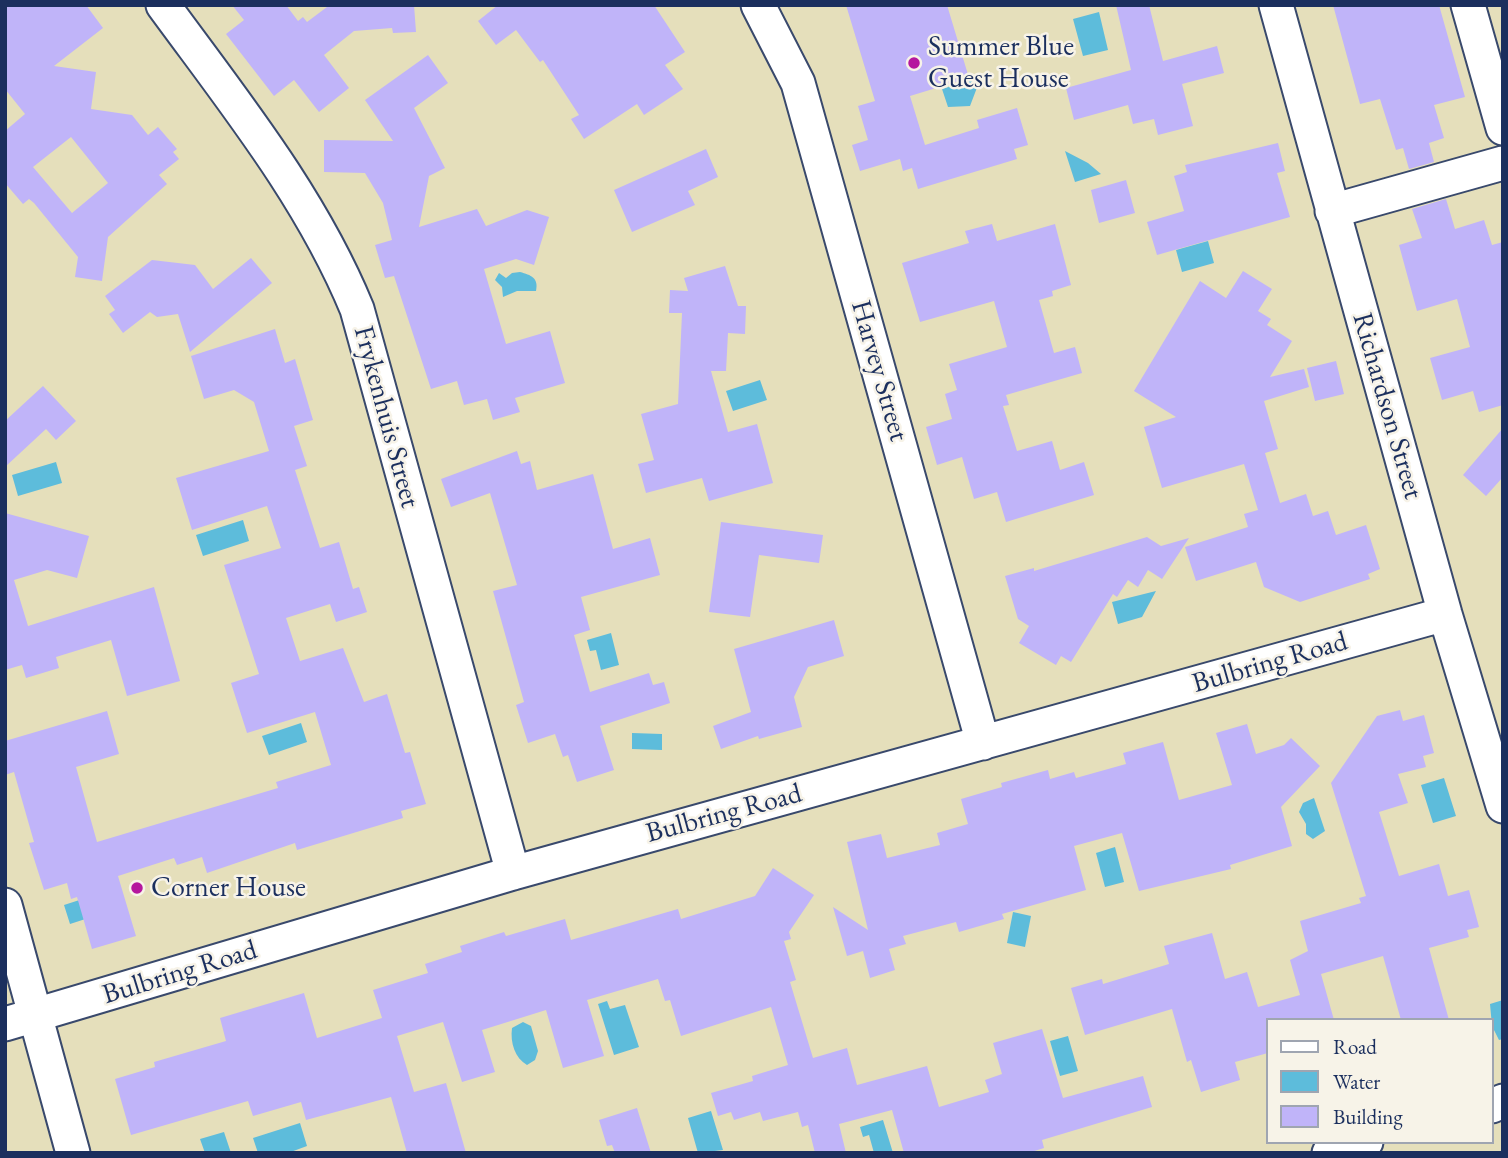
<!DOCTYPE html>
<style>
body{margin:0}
#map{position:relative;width:1508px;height:1158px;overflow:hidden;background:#e5dfbb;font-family:"EB Garamond",serif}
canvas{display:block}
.frame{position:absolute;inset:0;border:7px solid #1b2f5e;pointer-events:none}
.legend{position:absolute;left:1266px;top:1018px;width:228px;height:126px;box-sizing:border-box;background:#f7f3e8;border:2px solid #9fa5b1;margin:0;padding:9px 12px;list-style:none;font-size:21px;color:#1b2f5e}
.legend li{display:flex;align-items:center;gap:14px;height:35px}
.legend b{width:35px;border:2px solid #9fa5b1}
</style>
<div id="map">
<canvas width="1508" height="1158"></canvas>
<div class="frame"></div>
<ul class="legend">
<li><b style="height:9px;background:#fff"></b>Road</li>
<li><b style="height:19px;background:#5dbcdb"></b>Water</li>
<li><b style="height:19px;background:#c0b4f9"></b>Building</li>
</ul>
</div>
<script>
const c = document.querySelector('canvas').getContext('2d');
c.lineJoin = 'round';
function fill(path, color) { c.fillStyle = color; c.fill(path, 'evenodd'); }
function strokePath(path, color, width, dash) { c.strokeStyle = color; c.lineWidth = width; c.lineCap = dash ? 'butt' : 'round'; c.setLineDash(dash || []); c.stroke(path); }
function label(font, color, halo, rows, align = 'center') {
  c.font = font + ' "EB Garamond",serif'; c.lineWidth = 5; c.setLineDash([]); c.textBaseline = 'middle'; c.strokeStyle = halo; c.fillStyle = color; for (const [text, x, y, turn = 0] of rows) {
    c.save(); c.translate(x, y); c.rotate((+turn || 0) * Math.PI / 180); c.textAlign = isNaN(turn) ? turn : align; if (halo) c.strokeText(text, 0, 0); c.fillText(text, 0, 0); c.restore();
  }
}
fill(new Path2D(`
 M1099,12L1108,50L1083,56L1073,19Z
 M971,80L978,85L970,106L948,107L942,89Z
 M1065,151L1088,163L1101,174L1075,182Z
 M1208,241L1214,263L1182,272L1176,250Z
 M520,272C531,275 539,278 536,291H517L503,297L502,287L495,280L499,273L506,278L512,273Z
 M760,380L767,400L733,411L726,391Z
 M56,462L62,483L18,496L12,475Z
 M243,520L249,541L203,556L196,535Z
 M1156,591L1142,617L1118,624L1112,602Z
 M611,633L619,665L601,670L596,650L590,651L587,640Z
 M301,723L307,742L269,755L262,736Z
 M632,733L662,734V750L632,749Z
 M1444,778L1456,816L1433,823L1421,785Z
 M1314,798L1325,831L1313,839L1306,834V824L1299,812L1303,803Z
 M1115,847L1124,882L1105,887L1096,853Z
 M98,894L104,913L70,924L64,905Z
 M1013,912L1031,916L1025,947L1007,943Z
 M1503,1000V1039L1499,1040L1492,1026L1490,1004Z
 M607,1001L610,1009L625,1005L639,1047L614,1055L598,1004Z
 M523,1022L531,1026L538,1051L535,1060L527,1065C515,1058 510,1043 512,1028Z
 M1068,1036L1078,1071L1060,1076L1050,1041Z
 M711,1111L723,1150L698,1153L688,1118Z
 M883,1120L893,1153H874L869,1135L863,1137L860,1127Z
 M300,1123L307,1146L288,1153H258L253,1138Z
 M224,1132L231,1153H205L200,1139Z`), '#5dbcdb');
fill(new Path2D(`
 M5,5H86L103,28L54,66L96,72L91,109L132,115L148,135L158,127L177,149L173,152L179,159L159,175L167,184L108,237L102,281L75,277L78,257L34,203L29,199L23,204L5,183V131L25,114L5,89ZM71,137L108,183L72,213L33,167Z
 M232,5H286L298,21L303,17L307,22L327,7L414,5L416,32L393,33L392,28L354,31L324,55L349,88L319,112L294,80L274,96L226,34L244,20Z
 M498,5H654L685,52L665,65L683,89L644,115L637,104L584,139L571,119L579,115L543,60L540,62L516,30L496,45L478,21Z
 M846,5H947L969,78L910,96L925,145L979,128L977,120L1017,108L1028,145L1014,149L1017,159L918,189L912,168L903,171L900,159L860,171L852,145L868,140L858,106L875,101Z
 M1116,5H1149L1163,61L1217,46L1224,73L1182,84L1193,126L1158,135L1154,119L1133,124L1128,105L1074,120L1066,88L1131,70Z
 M1333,5H1439L1465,97L1434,105L1444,138L1429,143L1434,162L1409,169L1403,148L1396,150L1380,99L1360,104Z
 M428,55L448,83L414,108L445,168L429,176L419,227L477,209L486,226L527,210L549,217L534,265L516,259L484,269L506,344L550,331L565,383L515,398L520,412L493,420L487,399L464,405L457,381L431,389L394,276L385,278L375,245L392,240L383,203L365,173L324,172V140L393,141L365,100Z
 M1278,143L1285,171L1277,173L1290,217L1157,255L1147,222L1184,211L1174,176L1187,172L1185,165Z
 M706,149L718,177L688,191L695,205L632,232L614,190Z
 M1126,180L1135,213L1099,223L1091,190Z
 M1446,199L1455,229L1484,220L1492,245L1503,242V405L1479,412L1473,391L1442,400L1430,358L1470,347L1457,299L1417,311L1399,245L1422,238L1412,209Z
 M992,224L997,241L1055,224L1071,285L1052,291L1053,296L1039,300L1054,353L1075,347L1082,373L1006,395L1009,405L1003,406L1017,451L1052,441L1060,470L1084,462L1094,495L1006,522L997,492L974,499L962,457L937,465L926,427L952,419L945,394L957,390L949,364L1007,347L994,301L920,322L902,263L969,243L965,231Z
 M251,258L272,283L190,352L178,314L157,317L150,312L123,333L109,314L115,310L105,296L152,260L195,265L213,289Z
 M725,266L738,306H746L745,334L728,333L726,371H711L728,432L757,424L773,483L709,501L702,478L646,493L638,464L654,460L641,414L678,404L682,313H669L670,290L688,291L684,278Z
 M1243,271L1272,289L1258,311L1271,319L1267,325L1292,341L1270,377L1304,369L1309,387L1264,401L1278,449L1265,453L1280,503L1306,494L1313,516L1328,511L1336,535L1366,525L1380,569L1368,574L1370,579L1300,602L1264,587L1256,562L1196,581L1185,547L1248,527L1244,514L1258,510L1244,464L1162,488L1144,427L1176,417L1134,391L1200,281L1226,298Z
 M275,329L285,363L295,359L313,420L294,426L307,466L295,470L320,548L339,542L353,589L359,587L367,612L336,622L330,604L286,618L300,661L343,648L364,702L387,694L405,753L410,752L426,804L401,811L403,818L297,850L295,843L207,873L202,857L177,865L174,858L118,876L136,936L92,949L77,897L71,899L67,883L44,890L29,843L34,842L14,772L5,775V741L107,711L119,754L76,767L97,842L278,788L276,782L331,765L315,712L247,733L231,683L259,674L224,565L281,548L267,506L192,530L176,478L269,451L254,402L234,390L204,399L191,356Z
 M1336,361L1344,394L1315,401L1307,368Z
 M43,386L76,421L56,440L46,429L5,467V421Z
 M1503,428V477L1486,496L1463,475Z
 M517,451L521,464L530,461L537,490L593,474L613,549L650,538L660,575L581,597L590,630L574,635L590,692L649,673L653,685L664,682L670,703L600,726L614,770L577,782L568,755L563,757L555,734L528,743L516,705L524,702L493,591L517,585L490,493L451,507L441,479Z
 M5,513L89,536L77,578L47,570L14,580L28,626L154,587L180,681L127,696L111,640L56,657L59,668L26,678L22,665L5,670Z
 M721,522L823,535L819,563L759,555L750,617L709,612Z
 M1147,537L1161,546L1189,538L1162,579L1148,570L1138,587L1128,580L1117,597L1113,594L1071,662L1061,656L1056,665L1019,643L1029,626L1018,619L1005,576L1034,568V571Z
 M834,620L844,656L808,667L794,697L802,727L759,739L758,736L721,749L713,726L751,712L734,649Z
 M1400,710L1403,721L1424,715L1434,753L1423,756L1426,767L1398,774L1408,803L1379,812L1399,876L1439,864L1448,896L1469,890L1479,927L1467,930L1469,937L1429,948L1449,1020H1401L1383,956L1321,974L1334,1020H1268V1053L1235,1062L1240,1080L1201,1092L1191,1060L1187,1062L1172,1009L1085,1035L1071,988L1102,979L1103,984L1169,964L1164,946L1212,933L1225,979L1247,972L1258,1007L1300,995L1290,960L1308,951L1300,921L1361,903L1359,898L1366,896L1331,783L1377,716Z
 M1247,724L1256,754L1284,745L1291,738L1320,766L1281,807L1292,846L1230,865L1231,869L1139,891L1122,833L1074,846L1086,890L1002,914L1004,919L959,932L956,922L903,936L906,944L889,949L895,970L870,978L863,951L847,956L833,907L868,930L847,842L881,834L887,858L940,845L937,833L968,824L961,799L1002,787L1001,783L1048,770L1050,779L1074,772L1076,778L1126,764L1123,753L1163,742L1179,800L1232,785L1216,733Z
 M773,868L814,895L789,932L791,939L784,941L796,980L790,982L813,1058L847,1048L857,1085L927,1066L939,1107L989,1092L985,1080L1002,1074L993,1043L1042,1029L1063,1098L1143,1076L1152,1107L1042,1140L1044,1148L1028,1153H904L892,1110L839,1124L846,1153H815L808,1125L802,1127L798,1112L763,1121L760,1112L734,1120L731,1112L718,1116L711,1093L753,1081L752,1076L788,1065L771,1007L681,1036L670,1000L665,1001L658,979L587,1000L604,1056L563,1068L546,1010L482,1030L495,1072L462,1082L443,1022L397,1036L414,1092L446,1083L466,1153H407L391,1097L306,1120L301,1102L253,1116L248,1101L131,1135L115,1079L155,1067L154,1062L226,1041L220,1018L304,993L317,1038L382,1018L373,990L428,973L425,964L462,952L460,946L504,932L506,936L565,919L571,940L678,909L681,919L755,896Z
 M637,1108L651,1153H615L612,1145L607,1146L599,1120Z`), '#c0b4f9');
const street = new Path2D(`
 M163,5C234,102 311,197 357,309L513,873
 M758,5L798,83L983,743
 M1276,5L1445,614L1503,806
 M1468,5L1503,128
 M1332,211L1503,163
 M5,905L73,1153
 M5,1024L513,873L1445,614
 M1492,1106L1503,1101
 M1329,1153L1366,1142`);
strokePath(street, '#39496c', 37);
strokePath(street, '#fff', 33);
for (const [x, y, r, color] of [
 [914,63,7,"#b5179e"],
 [137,888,7,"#b5179e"]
]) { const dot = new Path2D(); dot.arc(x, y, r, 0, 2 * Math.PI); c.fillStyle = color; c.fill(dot); strokePath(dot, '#f7f3e8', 2.5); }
label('28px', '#1b2f5e', '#f7f3e8', [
 ["Summer Blue",928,47],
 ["Guest House",928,79],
 ["Corner House",151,888]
], 'left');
label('28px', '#1b2f5e', '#f7f3e8', [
 ["Harvey Street",879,371,74],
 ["Richardson Street",1387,406,74],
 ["Frykenhuis Street",386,417,75],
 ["Bulbring Road",1270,663,-16],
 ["Bulbring Road",724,814,-15],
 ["Bulbring Road",180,973,-17]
]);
</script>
